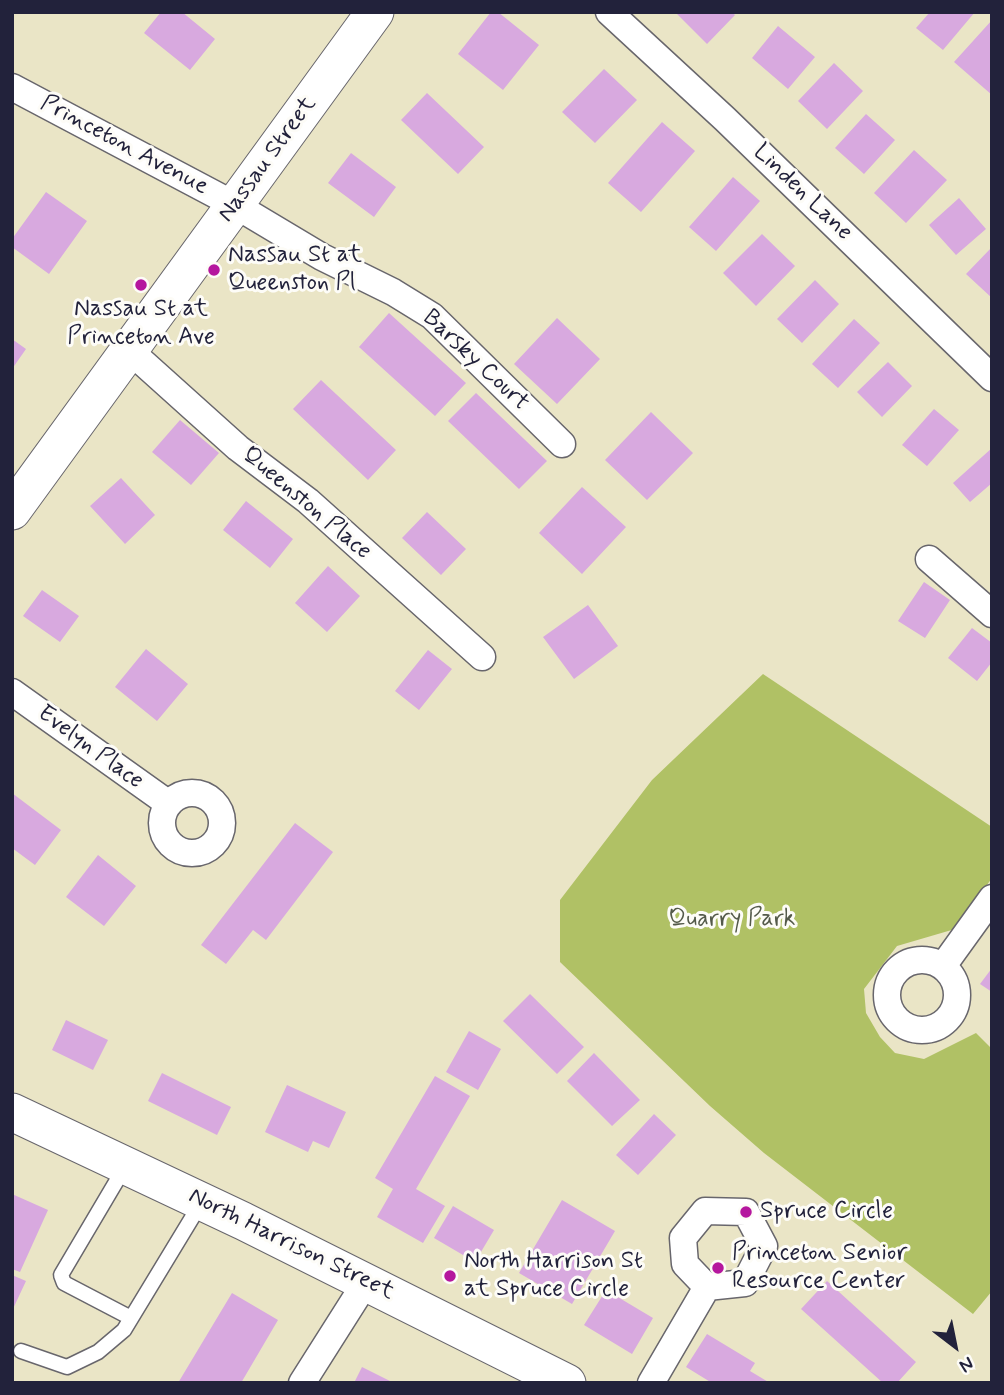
<!DOCTYPE html>
<style>
body{margin:0}
#map{position:relative;width:1004px;height:1395px;overflow:hidden;background:#eae5c6;font-family:Mynerve,sans-serif}
canvas{display:block}
.frame{position:absolute;inset:0;border:14px solid #22223b;pointer-events:none}
.north{position:absolute;left:920px;top:1311px;width:70px;height:70px;-webkit-text-stroke:5px #fdfcf7;paint-order:stroke;rotate:148deg;font-size:19px;font-weight:700;line-height:28px;text-align:center;color:#22223b}
.north::after{content:'';display:block;margin:auto;width:24px;height:32px;background:#22223b;clip-path:polygon(50% 0,100% 100%,50% 72%,0 100%)}
</style>
<div id="map">
<canvas width="1004" height="1395"></canvas>
<div class="frame"></div>
<div class="north">N</div>
</div>
<script>
const c = document.querySelector('canvas').getContext('2d');
c.lineJoin = 'round';
function fill(path, color) { c.fillStyle = color; c.fill(path, 'evenodd'); }
function strokePath(path, color, width, dash) { c.strokeStyle = color; c.lineWidth = width; c.lineCap = dash ? 'butt' : 'round'; c.setLineDash(dash || []); c.stroke(path); }
function label(font, color, halo, rows, align = 'center') {
  c.font = font + ' Mynerve,sans-serif'; c.lineWidth = 6; c.setLineDash([]); c.textBaseline = 'middle'; c.strokeStyle = halo; c.fillStyle = color; for (const [text, x, y, turn = 0] of rows) {
    c.save(); c.translate(x, y); c.rotate((+turn || 0) * Math.PI / 180); c.textAlign = isNaN(turn) ? turn : align; if (halo) c.strokeText(text, 0, 0); c.fillText(text, 0, 0); c.restore();
  }
}
fill(new Path2D(`
 M763,674L992,827V878L955,929L897,946L864,989L866,1013L880,1037L895,1053L924,1059L976,1033L992,1049V1291L973,1314L764,1153L710,1106L560,962V900L652,780Z`), '#b0c165');
fill(new Path2D(`
 M161,12H182L215,39L190,70L144,33Z
 M491,12H498L539,45L503,90L458,54Z
 M675,12H732L735,15L707,44Z
 M930,12H975L943,50L916,28Z
 M992,20V95L954,62Z
 M778,26L815,57L788,89L752,58Z
 M834,63L863,91L827,129L798,101Z
 M604,69L637,100L595,143L562,112Z
 M427,93L484,147L458,174L401,120Z
 M866,114L895,140L864,174L835,148Z
 M662,122L695,151L641,212L608,183Z
 M914,150L947,180L906,223L874,193Z
 M351,153L396,187L374,217L328,183Z
 M733,177L760,201L716,251L689,227Z
 M46,192L87,221L49,274L12,247V239Z
 M959,198L986,229L956,255L929,225Z
 M762,234L795,266L756,306L723,273Z
 M992,247V298L966,274Z
 M815,280L839,304L802,343L777,319Z
 M389,313L466,383L435,416L359,347Z
 M557,318L600,359L557,404L514,364Z
 M854,319L880,343L838,388L812,364Z
 M12,339L26,349L12,369Z
 M888,362L912,386L882,417L857,392Z
 M321,380L396,450L368,480L293,409Z
 M476,393L547,461L519,489L448,421Z
 M934,409L959,430L927,466L902,445Z
 M651,412L693,453L647,500L605,460Z
 M180,420L219,453L191,485L152,452Z
 M992,448V483L970,502L953,483Z
 M121,478L155,515L125,544L90,506Z
 M582,487L626,527L582,574L539,533Z
 M246,501L293,539L270,568L223,530Z
 M427,512L466,549L441,575L402,538Z
 M328,566L360,596L327,632L295,603Z
 M924,582L950,600L925,638L898,621Z
 M42,590L79,616L60,642L23,616Z
 M588,605L618,646L574,679L543,637Z
 M972,628L992,643V662L977,681L948,658Z
 M146,649L188,684L157,721L115,687Z
 M428,650L452,669L419,710L395,691Z
 M12,793L61,830L35,865L12,848Z
 M295,823L333,852L266,940L253,930L226,964L201,945Z
 M98,855L136,886L104,926L66,897Z
 M992,968V992L980,984Z
 M530,994L584,1047L557,1074L503,1021Z
 M66,1020L108,1040L93,1070L52,1050Z
 M469,1031L501,1049L478,1090L446,1072Z
 M594,1053L640,1100L612,1126L567,1081Z
 M162,1073L231,1107L217,1135L148,1101Z
 M435,1076L470,1096L416,1189L445,1206L423,1243L377,1217L393,1189L375,1178Z
 M287,1085L346,1112L329,1148L313,1141L308,1152L265,1132Z
 M654,1114L676,1135L638,1175L616,1155Z
 M12,1194L48,1210L20,1272L12,1269Z
 M562,1200L615,1231L572,1304L519,1273Z
 M453,1206L494,1230L475,1262L434,1238Z
 M12,1275L26,1281L12,1311Z
 M827,1281L916,1362L897,1383H883L801,1309Z
 M606,1290L653,1318L632,1354L584,1325Z
 M232,1293L278,1320L241,1383H178Z
 M707,1334L755,1363L750,1371L770,1383H712L686,1367Z
 M362,1367L394,1383H354Z`), '#d8a9df');
const lane = new Path2D(`
 M126,1165L61,1275L64,1283L131,1318
 M21,1351L67,1367L98,1352L124,1330L201,1203`);
const street = new Path2D(`
 M609,12L725,119L992,378
 M12,87L235,205L322,257L393,292L432,316L562,444
 M129,350L238,448L308,501L482,657
 M929,559L992,614
 M12,692L169,804
 M162 823a30 30 0 1 1 60 0a30 30 0 1 1-60 0Z
 M887 995a35 35 0 1 1 70 0a35 35 0 1 1-70 0Z
 M943,966L992,898
 M705,1211L746,1212L764,1246L745,1283L707,1287L685,1264L683,1238Z
 M302,1383L366,1282
 M651,1383L707,1287`);
const secondary = new Path2D(`
 M12,511L375,12
 M12,1112L243,1221L567,1383`);
strokePath(lane, '#68666c', 17);
strokePath(street, '#68666c', 29);
strokePath(secondary, '#68666c', 39);
strokePath(lane, '#fff', 14);
strokePath(street, '#fff', 26);
strokePath(secondary, '#fff', 37);
for (const [x, y, r, color] of [
 [214,270,7,"#b5179e"],
 [141,285,7,"#b5179e"],
 [746,1212,7,"#b5179e"],
 [718,1268,7,"#b5179e"],
 [450,1276,7,"#b5179e"]
]) { const dot = new Path2D(); dot.arc(x, y, r, 0, 2 * Math.PI); c.fillStyle = color; c.fill(dot); strokePath(dot, '#fdfcf7', 2.5); }
label('24px', '#22223b', '#fdfcf7', [
 ["Princeton Avenue",124,146,28],
 ["Nassau Street",268,160,-54],
 ["Linden Lane",802,193,44],
 ["Barsky Court",475,361,43],
 ["Queenston Place",306,504,40],
 ["Evelyn Place",90,748,36],
 ["North Harrison Street",291,1245,26]
]);
label('24px', '#22223b', '#fdfcf7', [
 ["Nassau St at",228,256],
 ["Queenston Pl",228,284],
 ["Nassau St at",141,310,"center"],
 ["Princeton Ave",141,338,"center"],
 ["Spruce Circle",760,1212],
 ["Princeton Senior",732,1254],
 ["Resource Center",732,1282],
 ["North Harrison St",464,1262],
 ["at Spruce Circle",464,1290]
], 'left');
label('24px', '#545a4a', '#fdfcf7', [
 ["Quarry Park",732,920]
]);
</script>
